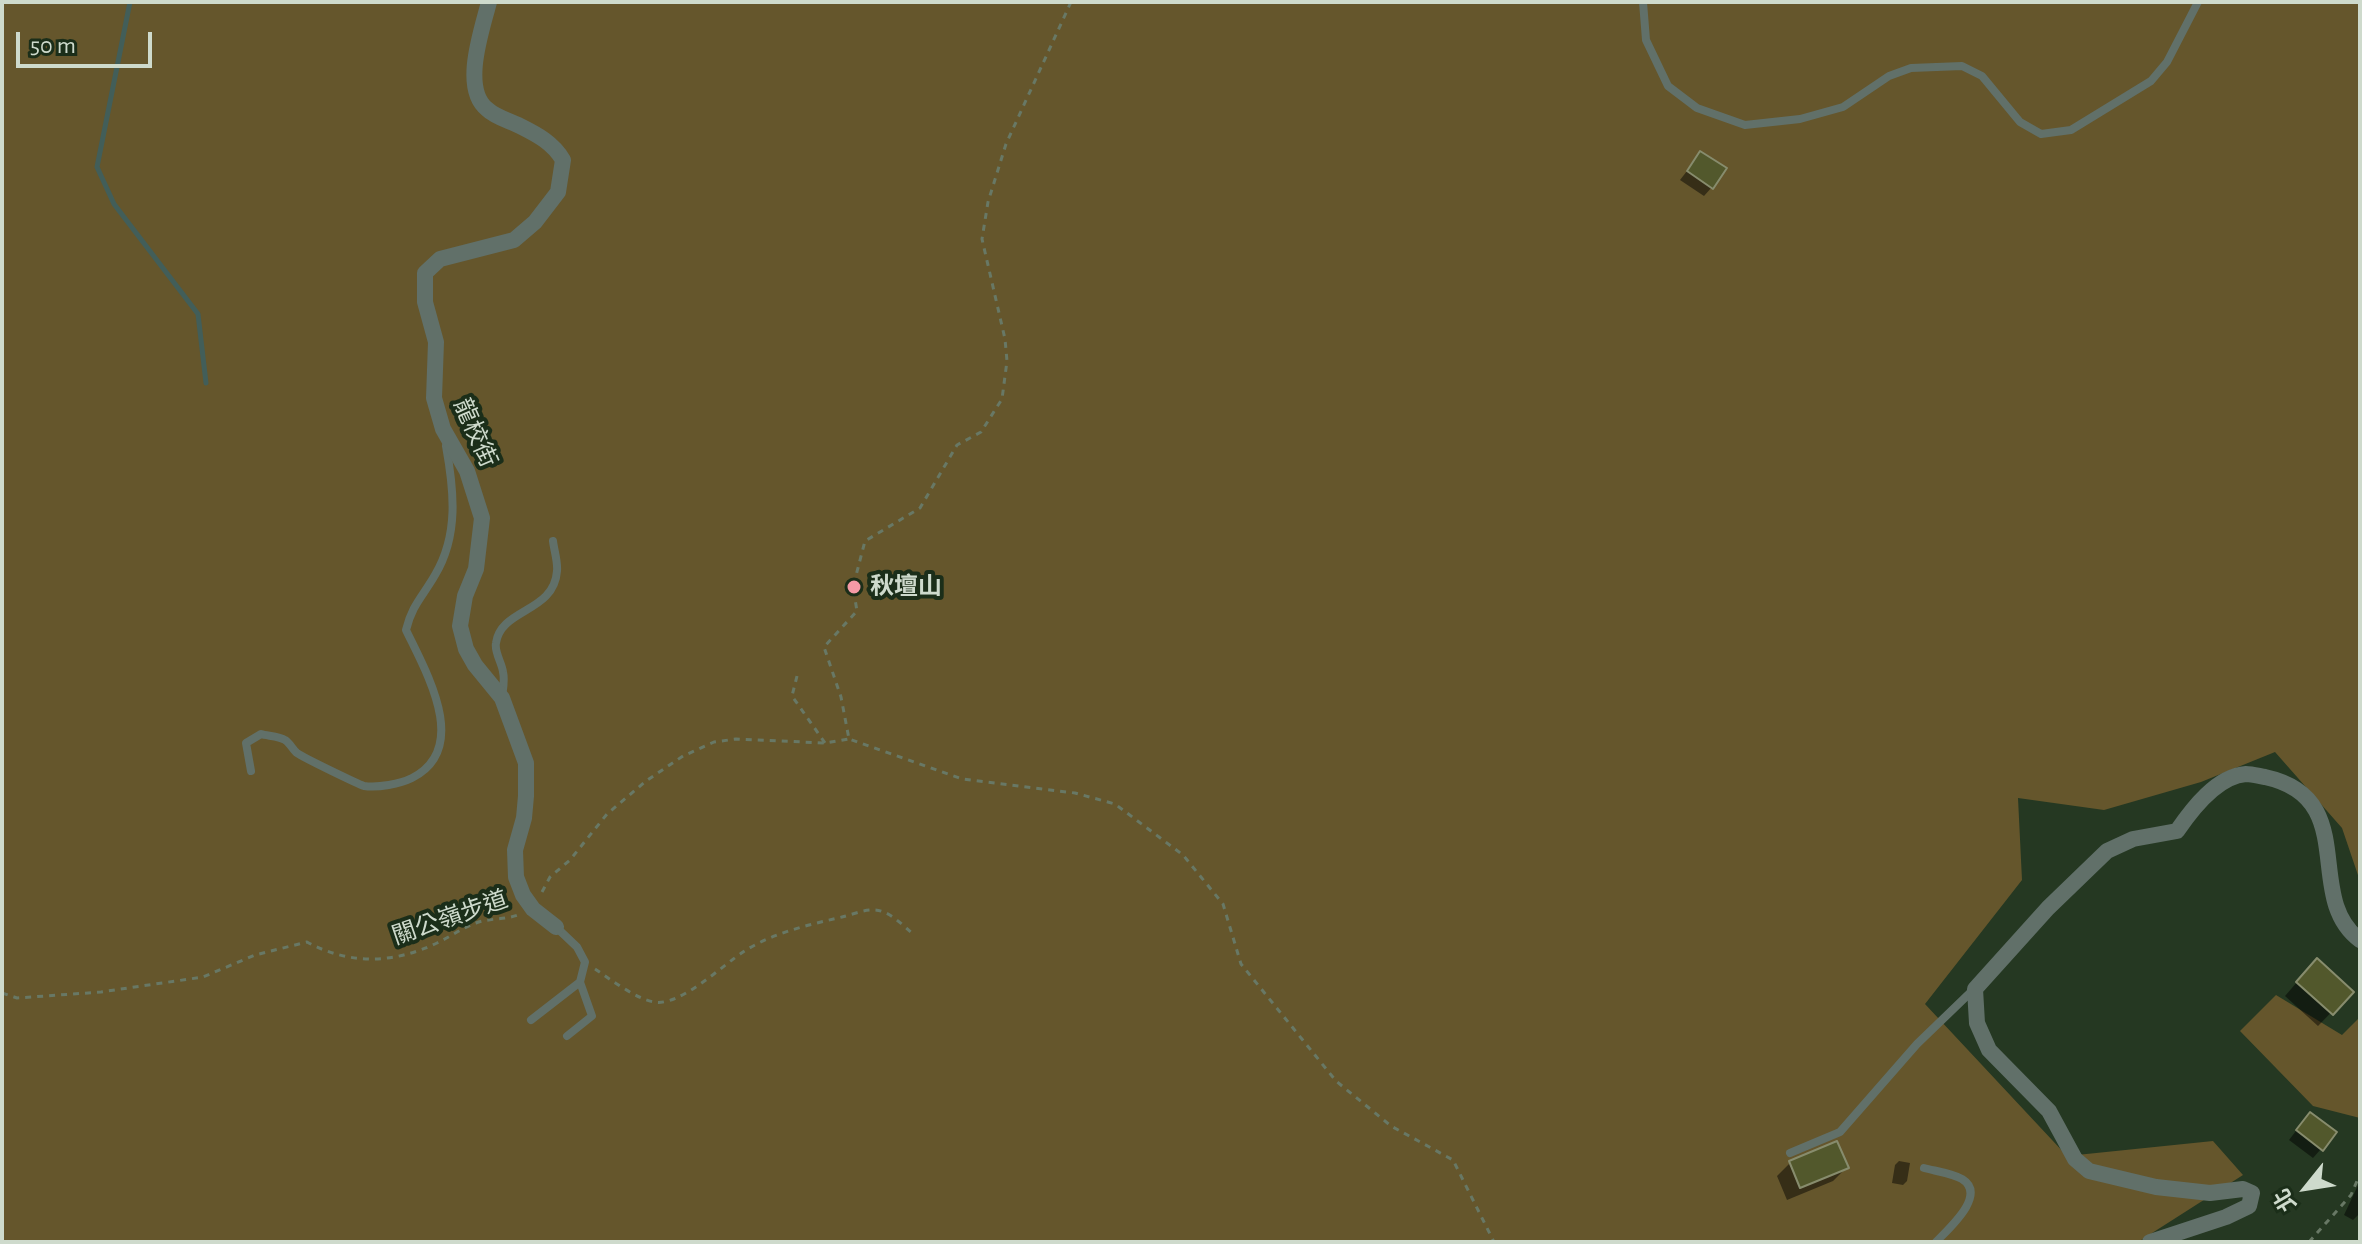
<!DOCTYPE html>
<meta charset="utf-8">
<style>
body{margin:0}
#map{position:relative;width:2362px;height:1244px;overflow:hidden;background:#253822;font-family:"Alegreya Sans","Noto Sans TC",sans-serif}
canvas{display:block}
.frame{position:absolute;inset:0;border:4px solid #cedacc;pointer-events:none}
.north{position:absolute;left:2266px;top:1148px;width:80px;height:80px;-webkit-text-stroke:6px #1b2e19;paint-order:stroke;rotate:240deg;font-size:22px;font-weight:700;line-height:32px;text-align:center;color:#cedacc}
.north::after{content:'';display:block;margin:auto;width:28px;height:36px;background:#cedacc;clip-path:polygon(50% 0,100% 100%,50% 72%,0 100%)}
.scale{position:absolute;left:16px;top:32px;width:136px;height:36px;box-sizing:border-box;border:4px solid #cedacc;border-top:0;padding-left:10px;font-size:24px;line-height:28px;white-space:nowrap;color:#cedacc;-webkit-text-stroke:6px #1b2e19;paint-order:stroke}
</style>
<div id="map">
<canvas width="2362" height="1244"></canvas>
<div class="frame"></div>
<div class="north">北</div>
<div class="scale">50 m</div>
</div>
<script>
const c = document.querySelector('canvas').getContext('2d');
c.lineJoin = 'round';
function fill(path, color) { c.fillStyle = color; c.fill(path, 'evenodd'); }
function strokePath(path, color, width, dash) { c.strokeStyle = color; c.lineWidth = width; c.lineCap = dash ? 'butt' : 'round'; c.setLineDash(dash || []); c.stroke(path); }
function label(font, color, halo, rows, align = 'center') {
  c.font = font + ' "Alegreya Sans","Noto Sans TC",sans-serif'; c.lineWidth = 8; c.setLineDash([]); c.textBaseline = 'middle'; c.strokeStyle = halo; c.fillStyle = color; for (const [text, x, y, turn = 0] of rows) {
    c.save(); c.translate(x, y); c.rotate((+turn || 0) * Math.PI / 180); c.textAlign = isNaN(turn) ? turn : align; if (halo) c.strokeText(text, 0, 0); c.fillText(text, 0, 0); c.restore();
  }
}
fill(new Path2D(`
 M2,2H2360V881L2342,828L2275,752L2201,782L2104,810L2018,798L2022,880L1925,1004L2067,1156L2213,1141L2243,1175L2138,1242H2Z
 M2276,995L2342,1035L2360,1017V1118L2313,1106L2240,1031Z`), '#65562c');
fill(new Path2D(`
 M1701,153L1712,187L1704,196L1680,180Z
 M2304,974L2351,992L2318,1026L2285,996Z
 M2302,1123L2321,1149L2313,1158L2289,1140Z
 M1899,1161L1910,1163L1907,1181L1903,1185L1892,1183L1895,1165Z
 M1790,1163L1847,1167L1833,1181L1787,1200L1777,1176Z
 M2360,1181V1213L2353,1220L2344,1215Z`), '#0007');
strokePath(new Path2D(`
 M130,2L97,167L114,204L198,314L206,383`), '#425e59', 5);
const building = new Path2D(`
 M1700,151L1727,168L1713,189L1687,171Z
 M2317,958L2354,992L2333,1015L2296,982Z
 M2310,1112L2337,1132L2323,1151L2296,1130Z
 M1837,1141L1849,1168L1800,1188L1789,1161Z`);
fill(building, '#52582c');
strokePath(building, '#878c6d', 2);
strokePath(new Path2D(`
 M1071,2L1006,144L988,202L982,239L1005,339L1007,361L1002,399L981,432L957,445L920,508L865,541L853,587L857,611L824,647L841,697L849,739L962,779L1075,793L1115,804L1183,855L1223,904L1241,964L1336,1081L1391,1126L1453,1160L1494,1242
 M797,676L792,696L825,743
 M542,892L550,877L570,860L607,814L646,781L683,756L714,742L736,739L825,743L849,739
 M595,969C610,979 636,999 654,1002C679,1007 722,966 743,952C772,933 808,925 842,917C851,915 862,910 872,910C888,909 901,924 913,934
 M2,993L17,998L101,992L203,977L255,955L307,942C349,965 393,964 437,943C450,937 462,928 476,923C489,918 504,920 518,915
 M2309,1242L2351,1195L2360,1174`), '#687865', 3, [6, 6]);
strokePath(new Path2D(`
 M1643,2L1646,40L1668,86L1697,108L1745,125L1800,119L1843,107L1889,76L1911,68L1962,66L1982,76L2020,122L2041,134L2071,130L2151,81L2167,62L2198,2
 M502,697C503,689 505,680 503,672C502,663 494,652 496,643C501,608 554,613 557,571C558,562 554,550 553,541
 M251,771L246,743L261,734C267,736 279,736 285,740C290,743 293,750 297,753C304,758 358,784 364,786C378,788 400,784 412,778C471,748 426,672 406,630C412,605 423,596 435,575C459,535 454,490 446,446
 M531,1020L580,982L585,962L577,947L556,927
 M567,1036L592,1016L580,982
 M1790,1153L1840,1132L1917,1044L1974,989
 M1924,1168C1935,1171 1951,1173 1962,1179C1988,1195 1948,1229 1936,1242`), '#617069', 8);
strokePath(new Path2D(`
 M489,2C482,30 461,88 487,109C495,117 510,121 520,126C538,135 553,143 563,160L558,192L535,222L514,240L440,259L425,273V302L436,342L434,398L443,429L467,471L482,518L476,569L465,596L460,626L466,649L475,665L502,698L526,763V796L524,818L515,850L516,877L523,895L533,909L556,927
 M2150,1242L2226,1217L2249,1206L2252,1193L2243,1189L2210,1193L2156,1187L2089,1171L2075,1159L2049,1111L1989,1050L1977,1023L1975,989L2048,908L2107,851L2133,839L2177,831C2192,809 2217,776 2246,774C2252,774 2259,776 2265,777C2362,798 2302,897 2360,940`), '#617069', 16);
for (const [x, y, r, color] of [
 [854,587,8,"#f49aa6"]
]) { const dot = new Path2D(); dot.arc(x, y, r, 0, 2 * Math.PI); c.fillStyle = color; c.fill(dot); strokePath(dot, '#1b2e19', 3); }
label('24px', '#cedacc', '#1b2e19', [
 ["龍校街",475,433,66],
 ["關公嶺步道",450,918,-19]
]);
label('bold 24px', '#cedacc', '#1b2e19', [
 ["秋壇山",870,587]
], 'left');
</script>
